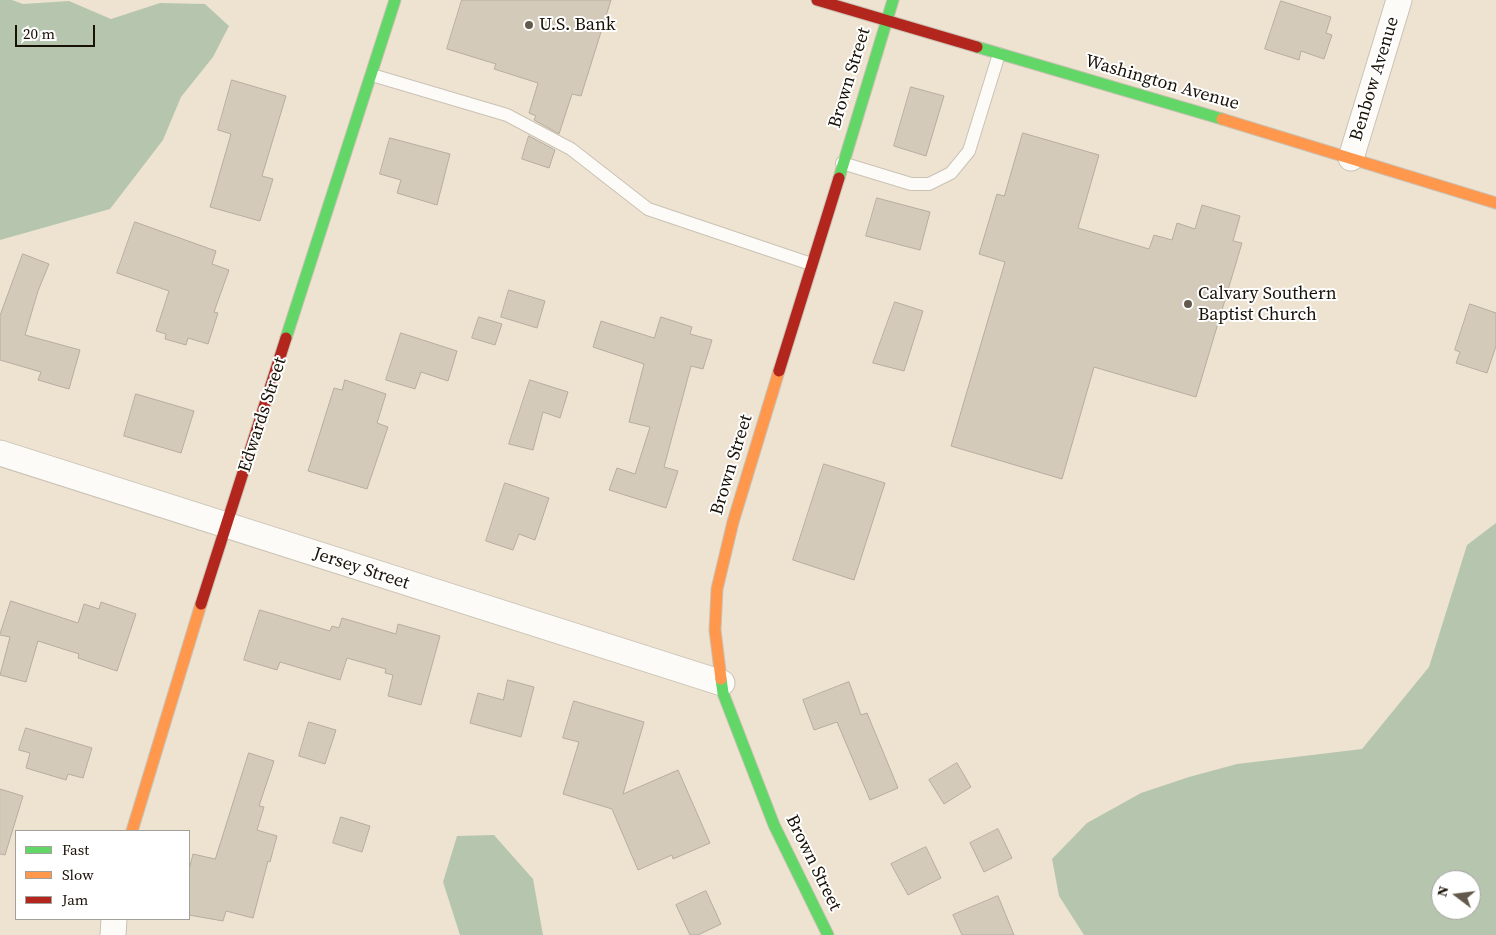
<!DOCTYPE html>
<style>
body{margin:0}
#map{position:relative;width:1496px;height:935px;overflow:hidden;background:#eee3d1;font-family:"Source Serif 4",serif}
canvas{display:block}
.legend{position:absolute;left:15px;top:830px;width:175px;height:90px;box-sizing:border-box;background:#fff;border:1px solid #a3a09b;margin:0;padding:6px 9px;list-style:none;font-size:15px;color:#181106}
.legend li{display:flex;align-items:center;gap:10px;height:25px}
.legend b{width:25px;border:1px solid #a3a09b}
.north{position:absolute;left:1431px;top:870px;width:50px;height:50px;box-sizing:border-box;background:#fff;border:1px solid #a3a09b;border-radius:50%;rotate:285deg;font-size:14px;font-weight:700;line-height:20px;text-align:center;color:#181106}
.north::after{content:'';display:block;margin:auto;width:18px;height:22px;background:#635a4d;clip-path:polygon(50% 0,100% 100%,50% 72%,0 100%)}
.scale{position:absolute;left:15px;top:25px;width:80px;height:22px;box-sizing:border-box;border:2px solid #181106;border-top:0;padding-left:6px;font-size:15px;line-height:18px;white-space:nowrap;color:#181106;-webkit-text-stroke:4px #fff;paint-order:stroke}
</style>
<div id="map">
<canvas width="1496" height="935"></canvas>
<ul class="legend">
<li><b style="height:6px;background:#63d668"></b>Fast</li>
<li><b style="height:6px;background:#ff974d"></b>Slow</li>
<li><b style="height:6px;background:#b3261e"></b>Jam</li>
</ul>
<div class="north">N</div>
<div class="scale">20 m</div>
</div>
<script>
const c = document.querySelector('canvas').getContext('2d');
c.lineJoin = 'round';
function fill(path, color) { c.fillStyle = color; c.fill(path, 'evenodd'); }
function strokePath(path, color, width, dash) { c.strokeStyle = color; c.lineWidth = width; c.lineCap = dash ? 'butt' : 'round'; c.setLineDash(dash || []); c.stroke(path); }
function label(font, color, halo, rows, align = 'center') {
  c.font = font + ' "Source Serif 4",serif'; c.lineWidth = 4; c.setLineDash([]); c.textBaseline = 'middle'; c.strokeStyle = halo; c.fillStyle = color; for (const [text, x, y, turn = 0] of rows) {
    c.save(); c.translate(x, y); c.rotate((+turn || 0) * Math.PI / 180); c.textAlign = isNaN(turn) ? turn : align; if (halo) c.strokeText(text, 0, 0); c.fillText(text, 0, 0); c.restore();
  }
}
fill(new Path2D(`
 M0,0H12L23,4L69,1L111,19L160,3L205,4L229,26L213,57L181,97L163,140L110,209L0,240Z
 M1496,523V935H1084L1059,896L1052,859L1087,823L1141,793L1189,777L1237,764L1362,749L1429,667L1467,545ZM1441,880H1471V910H1441Z
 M494,835L533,879L543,935H460L443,882L457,836Z`), '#b6c6ae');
const building = new Path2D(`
 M462,0H611L581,96L572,94L559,134L534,120L536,116L529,113L538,83L494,69L496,64L447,49Z
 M1281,1L1331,17L1326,33L1332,35L1324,59L1301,51L1299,60L1265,49Z
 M232,80L286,96L262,176L273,179L260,221L210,207L231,134L218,130Z
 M911,87L944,96L926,156L894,146Z
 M1023,133L1099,155L1078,228L1149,249L1154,235L1172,240L1177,223L1195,229L1202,205L1240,216L1233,241L1242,243L1196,397L1094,367L1062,479L951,446L1005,262L979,254L997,194L1004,196Z
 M529,136L555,150L549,168L522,159Z
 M390,138L450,154L437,205L397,193L401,180L380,174Z
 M877,198L930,212L920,250L866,236Z
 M135,222L216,251L212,264L229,270L214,312L218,313L208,344L188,338L186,345L165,339L166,334L156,331L169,291L117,273Z
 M23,254L49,264L38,291L25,335L80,350L69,389L38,380L41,372L0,360V316Z
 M509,290L545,301L537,328L501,317Z
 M895,302L923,311L904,371L873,363Z
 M1470,304L1496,313V346L1487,373L1456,363L1460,352L1455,350Z
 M479,317L502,324L495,345L472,338Z
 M661,317L692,327L690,334L712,340L703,369L691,366L664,467L678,471L666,508L609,490L617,468L635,474L650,427L629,422L644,364L593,347L601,321L654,338Z
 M401,333L457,351L448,381L421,372L415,389L386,380Z
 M345,380L386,394L377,423L388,427L367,489L308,471L334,388L342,390Z
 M530,380L568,392L560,418L543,412L533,450L509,444Z
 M136,394L194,411L181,453L124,436Z
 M824,464L885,483L854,580L793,560Z
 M505,483L549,498L535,540L519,534L513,550L486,541Z
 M11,601L78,623L84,604L99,609L101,602L136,614L117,671L78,658L79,654L38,641L26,682L0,675L10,637L0,635Z
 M260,610L330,631L332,626L339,628L342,618L396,634L398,624L440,636L421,705L388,696L393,675L385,673L386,669L347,658L340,680L280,662L277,670L244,660Z
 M508,680L534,687L521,737L470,723L478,693L503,700Z
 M849,682L861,715L867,713L898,788L870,800L837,722L814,730L803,700Z
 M574,701L644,722L623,794L678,770L710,843L673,859L672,855L638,870L612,809L563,794L579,742L563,738Z
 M309,722L336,730L325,764L299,756Z
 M26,728L92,748L83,778L68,774L66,780L26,768L30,753L19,750Z
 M249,753L274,761L259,806L264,807L257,830L277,836L270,862L268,861L253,918L226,911L223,921L189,915V870L193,854L215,859Z
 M957,763L971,787L944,804L929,780Z
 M0,789L23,796L5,855L0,854Z
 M341,817L370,826L362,852L333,843Z
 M998,829L1012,858L984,872L970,843Z
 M926,847L941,878L908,895L891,864Z
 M706,891L721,924L698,935H690L676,905Z
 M998,896L1014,935H962L953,915Z`);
fill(building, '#d4caba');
strokePath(building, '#b6ada0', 1);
const lane = new Path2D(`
 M372,75L507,115L571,149L648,209L811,264
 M842,163L911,184H929L951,173L969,151L999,54`);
const street = new Path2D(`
 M1351,158L1399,0
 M0,453L722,683
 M113,935L114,919`);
const fast = new Path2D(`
 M977,47L1222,119
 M839,178L893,0
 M286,338L395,0
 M721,679L723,693L774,825L828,935`);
const slow = new Path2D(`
 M1222,119L1496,203
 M721,679L715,630L717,589L733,522L779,371
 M132,831L201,604`);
const jam = new Path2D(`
 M817,0L977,47
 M779,371L839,178
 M201,604L286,338`);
strokePath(lane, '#cac2b4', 14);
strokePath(street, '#cac2b4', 27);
strokePath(fast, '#cac2b4', 13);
strokePath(slow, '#cac2b4', 13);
strokePath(jam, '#cac2b4', 13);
strokePath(lane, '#fcfbf8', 12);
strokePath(street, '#fcfbf8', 25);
strokePath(fast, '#63d668', 11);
strokePath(slow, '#ff974d', 11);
strokePath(jam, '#b3261e', 11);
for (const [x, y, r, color] of [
 [529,25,5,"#635a4d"],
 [1188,304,5,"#635a4d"]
]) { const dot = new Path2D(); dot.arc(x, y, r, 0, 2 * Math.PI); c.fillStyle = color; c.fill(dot); strokePath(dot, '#fff', 2); }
label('18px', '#181106', '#fff', [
 ["U.S. Bank",539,25],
 ["Calvary Southern",1198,294],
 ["Baptist Church",1198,315]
], 'left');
label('18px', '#181106', '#fff', [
 ["Brown Street",850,78,-73],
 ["Benbow Avenue",1375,79,-73],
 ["Washington Avenue",1162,83,16],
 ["Edwards Street",263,415,-72],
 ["Brown Street",732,465,-73],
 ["Jersey Street",361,569,18],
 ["Brown Street",813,863,64]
]);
</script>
